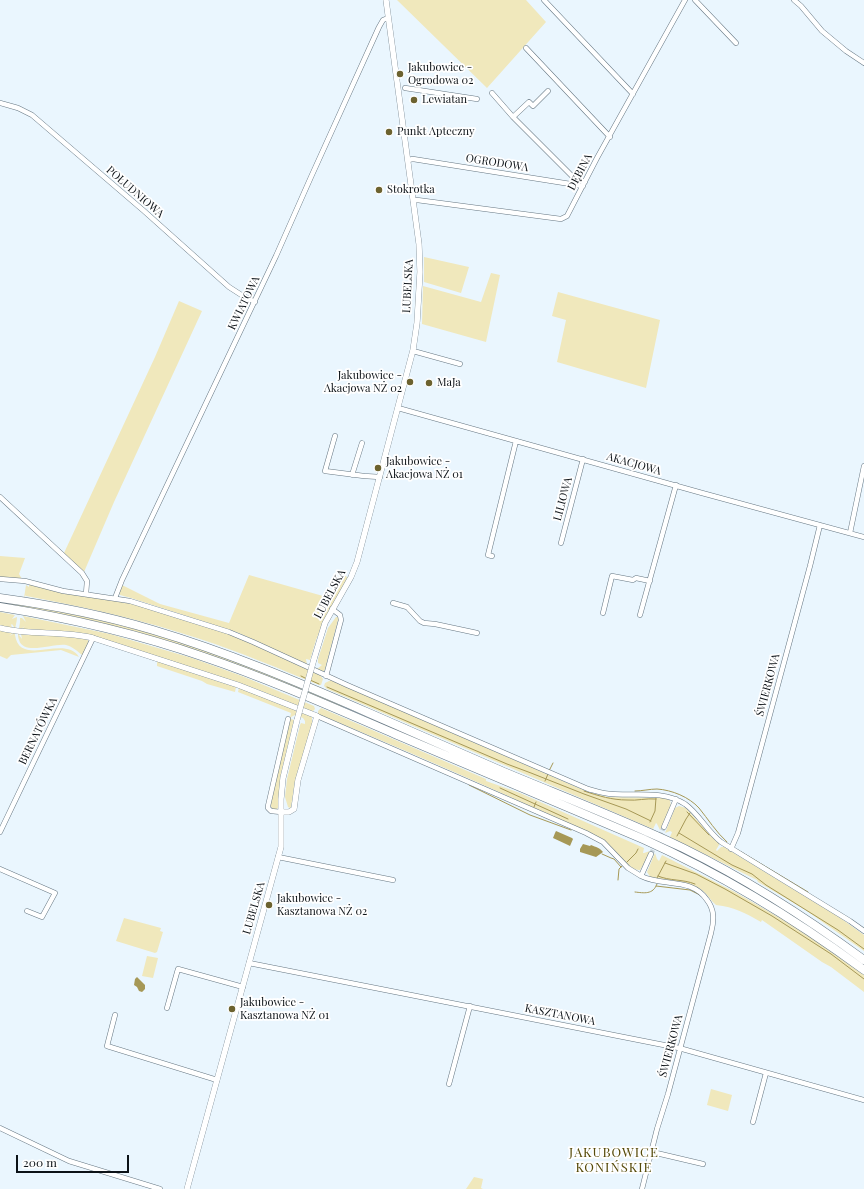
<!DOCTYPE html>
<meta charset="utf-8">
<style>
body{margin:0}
#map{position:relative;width:864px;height:1189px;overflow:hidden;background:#eaf6fe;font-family:"Playfair Display",serif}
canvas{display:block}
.scale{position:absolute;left:16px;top:1155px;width:113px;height:18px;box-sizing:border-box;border:2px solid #0c1217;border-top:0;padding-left:5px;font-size:12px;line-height:14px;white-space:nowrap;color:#0c1217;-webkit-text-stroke:3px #fff;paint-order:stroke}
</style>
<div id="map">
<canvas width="864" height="1189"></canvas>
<div class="scale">200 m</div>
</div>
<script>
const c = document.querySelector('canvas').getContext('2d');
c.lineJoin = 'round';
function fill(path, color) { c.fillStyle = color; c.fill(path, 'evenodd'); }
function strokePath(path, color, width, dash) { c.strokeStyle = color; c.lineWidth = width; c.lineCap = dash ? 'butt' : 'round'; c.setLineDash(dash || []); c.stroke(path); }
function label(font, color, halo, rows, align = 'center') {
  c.font = font + ' "Playfair Display",serif'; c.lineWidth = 3.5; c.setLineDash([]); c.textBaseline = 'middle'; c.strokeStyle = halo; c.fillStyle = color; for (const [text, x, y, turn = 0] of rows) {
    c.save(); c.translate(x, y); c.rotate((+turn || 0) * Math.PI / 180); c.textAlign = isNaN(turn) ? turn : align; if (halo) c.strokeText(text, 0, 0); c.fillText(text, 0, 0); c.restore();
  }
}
fill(new Path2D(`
 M397,0H526L546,22L487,88Z
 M424,257L469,267L461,293L424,282Z
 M491,273L500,275L486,342L422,324L423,286L481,302Z
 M558,292L660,320L646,388L557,362L566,320L552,316Z
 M179,301L202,311L114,502L84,572L64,553L155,357Z
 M0,556L25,558L19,574L22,579L0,577Z
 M343,574L347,577V579L326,616L316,640L310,660L306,659L307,665L239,633L131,598L120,595L119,592L122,585L160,604L229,623L249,575L330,598Z
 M29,584L137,605L235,636L320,675L323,679L321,685H319C280,669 240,652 200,639C143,620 85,607 26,596V595L24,598L26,585L29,587Z
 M0,600C55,609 111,621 165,637C226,656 284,681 343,706L342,708L194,650L164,640L108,625L0,603Z
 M0,612L15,615L12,619L17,617C17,623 14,629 15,635C20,668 65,634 79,657L61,650L11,655L7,659L0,656V630L13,633L9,636L13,634L14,627L12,624L11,625L13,629L0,626Z
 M23,616L110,634L192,658L242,676L314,706L315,709L313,711H310L256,689L96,637L21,630L25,626L21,629L19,635L22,639L21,634L57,635L86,639L88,640L89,643L83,655H82C77,651 73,647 66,645C53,643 24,656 19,640C16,633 21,625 20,618H22L26,622Z
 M336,617H338V620L325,669L324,671H321L317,669L322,665L318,663V659L328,628Z
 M159,661L206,677L208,678L236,687L235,692L207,684L202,681L157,666V662Z
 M331,680L588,792L607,797L663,798L670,800L671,807L660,830L657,824L656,823L653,829L327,689L324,686L325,683Z
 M239,688L311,716L312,717V724L295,781L291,807L290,808L288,807L285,797L287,779L300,725L301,723L305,724V721L303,718L295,715L291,717V719L294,720L281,774L279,806L277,809L274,810L272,808L270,805L291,713L238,692Z
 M321,708L486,779V781L520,793L644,848L643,853H644L650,851L649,853L650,854L640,870C630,871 618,853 610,847C603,840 582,832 573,827C490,786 404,750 318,714V711Z
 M396,728L645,834L689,855L731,877L763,896L864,963V966L730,880L395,731Z
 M679,806L686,808L715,840L719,843V845L716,850L717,851L721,847H724L839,917L864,935V951L804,909L758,882L757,880L670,837L672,832L670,831L665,833L675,808Z
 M655,853L657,859L659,861L662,855L735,892L787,922L810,937L864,975V992L831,967L822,962L762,920L761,922C745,913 735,907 716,905C711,901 708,895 703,891C689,880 668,881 651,878L647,872Z
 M124,918L161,928L160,931L163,932L157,952L155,953L116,941Z
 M147,956L158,958L153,978L142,976Z
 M711,1089L732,1095L728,1111L707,1105Z
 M474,1177L483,1179L481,1188L483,1189H466Z`), '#f0e8bc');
fill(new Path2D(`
 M556,831L572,838L573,839L570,846L568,845L553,838L555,833Z
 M583,844L590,846L591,845C596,847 600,848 603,852L596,857L580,852V849Z
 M137,977L145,985V989L142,992L139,991L137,987L134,985L135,979Z`), '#a69856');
strokePath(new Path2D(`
 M301,676L305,678
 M310,680L319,684
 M327,687L507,764L531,773L584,794L626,809L651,821
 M549,771L553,763
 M545,781L548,774
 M469,785L530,815L571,830
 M500,788L568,819
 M584,791C599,796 612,800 627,800C637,801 646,798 656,799
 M635,791C642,791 650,789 657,789C672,790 689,797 699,808C708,819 716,832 727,842
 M534,807L536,802
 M687,812L709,835
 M650,822L655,811L656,798
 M679,833L732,865L752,874L766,885L838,930L864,949
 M677,836L686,819L690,813
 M738,850L808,892
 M602,854L611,858L614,859L621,867
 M627,862L636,853L638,849
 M665,863L696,874L725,889L772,916L831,954L864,979
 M658,876C669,881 683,879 695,884
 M657,878L666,861
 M618,880L619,869L622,866
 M656,886L690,890L700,895
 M635,892C644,893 653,895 657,884`), '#a69856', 1);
strokePath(new Path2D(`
 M651,854L664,827`), '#c9d4db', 4.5, [4.5, 2]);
const minor = new Path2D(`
 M544,0L633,94
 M695,0L736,43
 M794,0L801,6L822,31L846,51L864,63
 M526,48L610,137
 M405,88L477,99
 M492,93L513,117L572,176L578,180L585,182
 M0,103L18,108L32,115L144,211L229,287L243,296L255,302
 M513,117L529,102L533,106L548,91
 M408,160L413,159L583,186
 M413,201L417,200L561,219L567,216L597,158L685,0
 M413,351L460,364
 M398,408L702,493L864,537
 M335,436L325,471L364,476L380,477
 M352,475L362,443
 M0,497L82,573L87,581L86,594
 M850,533L864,466
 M561,543L583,459
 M492,556L488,555L516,441
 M0,579L25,581L63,591L130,601L229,632L253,642L347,685L588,789C596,791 604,794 612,794C636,796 663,790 685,804C699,814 707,831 721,842L850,921L864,931
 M115,598L122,580L276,256L311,177L379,27L383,20L388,18
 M393,603L407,607L420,621L424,623L435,624L477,633
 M603,613L612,576L633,580L636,578L650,581
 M640,615L676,485
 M326,676L341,620L340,615L332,609
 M317,716L586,833L603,842L628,868L641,876
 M281,812L271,811L268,808V806L288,719
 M664,827L676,799
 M0,832L93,638
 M731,849L738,833L810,566L820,525
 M278,857L393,880
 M0,869L55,893L42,917L27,911
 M249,963L679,1048L864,1100
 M167,1008L178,969L243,987
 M115,1015L107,1046L217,1080
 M449,1084L470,1006
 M753,1122L766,1073
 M0,1128L69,1161L160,1189
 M652,1152L703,1164
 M642,1189L657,1129L668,1094L711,933C714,921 715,910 707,900C692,877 663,887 641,876L651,854`);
const tertiary = new Path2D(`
 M0,628C30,636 62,630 93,638L238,685L317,716L298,780L294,809L289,812H281
 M314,659L325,623L351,577L357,562L413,350L417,323L420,272L419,244L386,0
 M187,1189L281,847V799L283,778L297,720`);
const motorway = new Path2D(`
 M0,598C51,605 103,615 153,630C227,652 298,682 369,713C414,733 459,752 504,772C564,797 624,820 683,848C746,879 807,918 864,960
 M0,607C69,618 138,634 204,657C269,679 332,707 395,734C478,769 560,804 643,839C721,874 795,919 864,970`);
strokePath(minor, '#667783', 5.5);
strokePath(tertiary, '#667783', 6);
strokePath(motorway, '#667783', 9);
strokePath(minor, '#fff', 4.5);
strokePath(tertiary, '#fff', 5.5);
strokePath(motorway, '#fff', 8);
const tertiaryBridge = new Path2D(`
 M297,720L314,659`);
strokePath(tertiaryBridge, '#667783', 6, []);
strokePath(tertiaryBridge, '#fff', 5.5);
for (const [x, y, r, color] of [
 [400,74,4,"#6c622f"],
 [414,100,4,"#6c622f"],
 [389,132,4,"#6c622f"],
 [379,190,4,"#6c622f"],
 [410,382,4,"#6c622f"],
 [429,383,4,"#6c622f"],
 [378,468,4,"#6c622f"],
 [269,905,4,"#6c622f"],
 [232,1009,4,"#6c622f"]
]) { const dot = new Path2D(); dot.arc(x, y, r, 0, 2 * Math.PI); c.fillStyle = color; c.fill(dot); strokePath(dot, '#fff', 1.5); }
label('11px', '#0c1217', '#fff', [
 ["Jakubowice -",408,68],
 ["Ogrodowa 02",408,81],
 ["Lewiatan",422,100],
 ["Punkt Apteczny",397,132],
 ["Stokrotka",387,190],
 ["Jakubowice -",402,376,"right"],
 ["Akacjowa NŻ 02",402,389,"right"],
 ["MaJa",437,383],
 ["Jakubowice -",386,462],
 ["Akacjowa NŻ 01",386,475],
 ["Jakubowice -",277,899],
 ["Kasztanowa NŻ 02",277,912],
 ["Jakubowice -",240,1003],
 ["Kasztanowa NŻ 01",240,1016]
], 'left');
label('11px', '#0c1217', '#fff', [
 ["OGRODOWA",497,163,9],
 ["DĘBINA",580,172,-62],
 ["POŁUDNIOWA",135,192,41],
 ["LUBELSKA",408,286,-87],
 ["KWIATOWA",244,303,-64],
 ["AKACJOWA",634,464,16],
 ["LILIOWA",563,499,-75],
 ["LUBELSKA",330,594,-62],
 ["ŚWIERKOWA",768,685,-75],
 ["BERNATÓWKA",38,731,-64],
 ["LUBELSKA",254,908,-74],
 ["KASZTANOWA",560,1015,11],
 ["ŚWIERKOWA",671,1046,-75]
]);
c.letterSpacing = '1px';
label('13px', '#554a09', '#fff', [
 ["JAKUBOWICE",614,1153],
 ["KONIŃSKIE",614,1168]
]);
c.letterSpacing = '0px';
</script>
